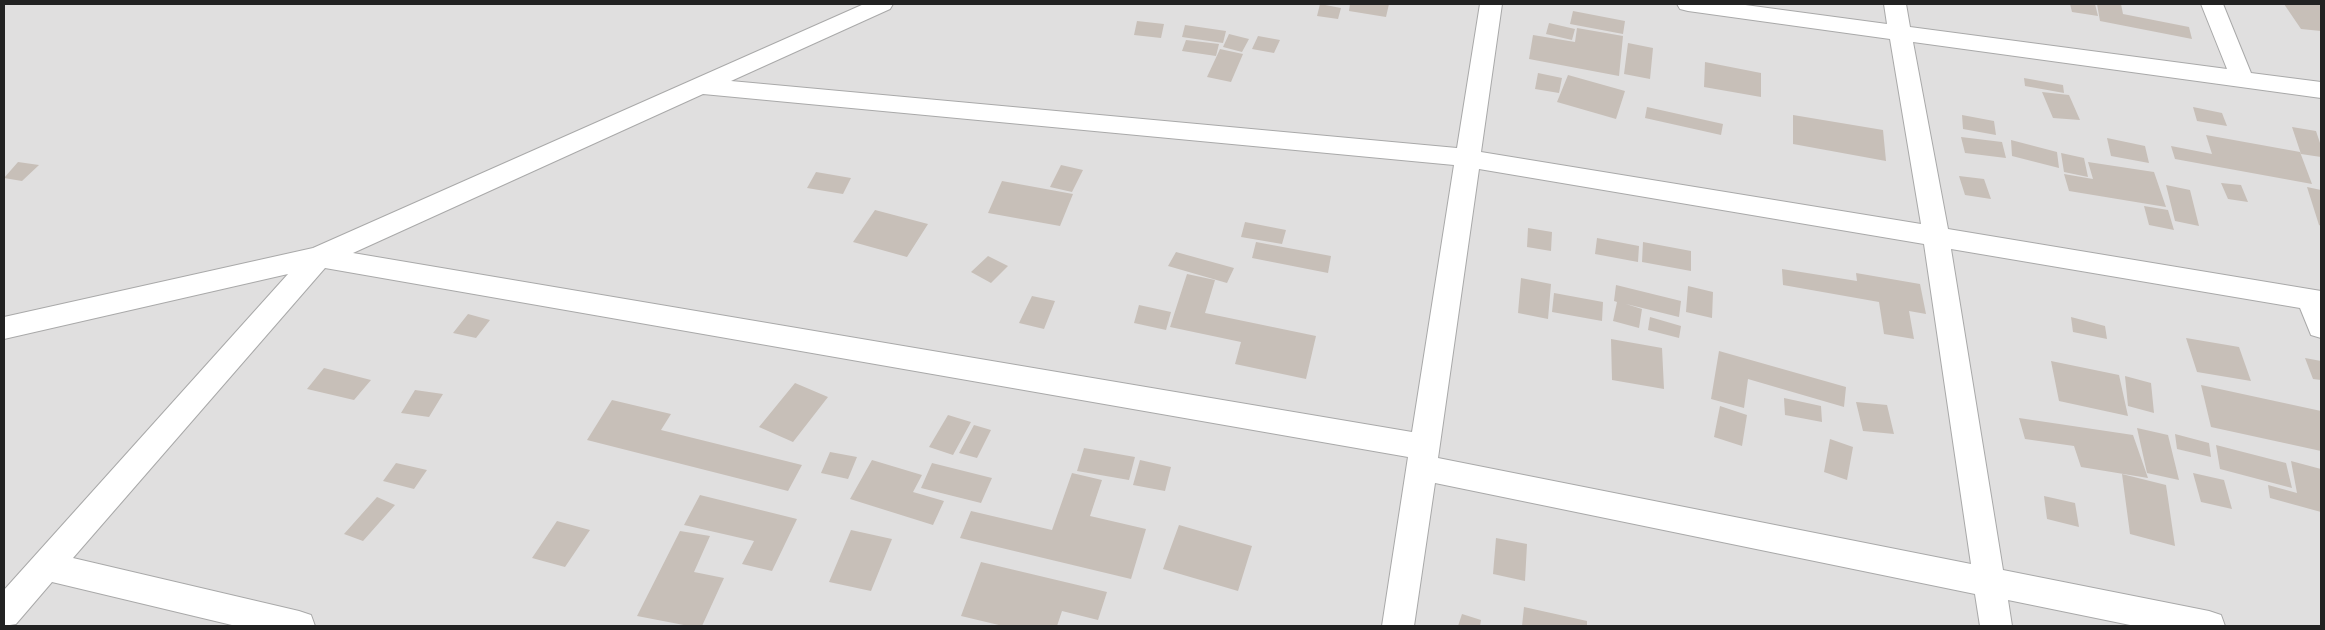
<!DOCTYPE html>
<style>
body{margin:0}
#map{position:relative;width:2325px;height:630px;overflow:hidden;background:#f2efe9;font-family:Manrope,sans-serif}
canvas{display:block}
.frame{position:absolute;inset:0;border:5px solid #222;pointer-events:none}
</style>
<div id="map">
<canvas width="2325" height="630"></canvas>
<div class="frame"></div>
</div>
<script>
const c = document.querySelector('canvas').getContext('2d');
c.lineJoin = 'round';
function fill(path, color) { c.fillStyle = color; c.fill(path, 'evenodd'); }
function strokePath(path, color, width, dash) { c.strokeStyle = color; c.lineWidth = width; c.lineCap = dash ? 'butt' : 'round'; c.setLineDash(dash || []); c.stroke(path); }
fill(new Path2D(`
 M4,4H2321V626H4Z`), '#e0dfdf');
fill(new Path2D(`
 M1320,4L1341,8L1338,19L1317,16Z
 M1350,4H1389L1386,17L1349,11Z
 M2070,4H2095L2098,16L2072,12Z
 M2097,4H2121L2123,14L2189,27L2192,39L2100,21Z
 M2284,4H2321V31L2301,29Z
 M1573,11L1625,21L1623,34L1570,24Z
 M1137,21L1164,24L1161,38L1134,35Z
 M1549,23L1575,29L1572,40L1546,34Z
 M1185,25L1226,31L1223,43L1182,37Z
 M1577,28L1623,36L1619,76L1529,59L1533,35L1575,42Z
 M1229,34L1249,39L1242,52L1223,47Z
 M1258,36L1280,40L1274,53L1252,49Z
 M1186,40L1219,44L1216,56L1182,51Z
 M1628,43L1653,48L1650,79L1624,74Z
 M1220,49L1243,54L1231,82L1207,77Z
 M1705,62L1761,73V97L1704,87Z
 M1538,73L1562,78L1559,93L1535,89Z
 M1568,75L1625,91L1616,119L1557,102Z
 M2024,78L2063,85L2064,93L2025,86Z
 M2042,92L2069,95L2080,120L2053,118Z
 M1647,107L1723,124L1721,135L1645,118Z
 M2193,107L2222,113L2227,126L2197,121Z
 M1793,115L1883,130L1886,161L1793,144Z
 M1962,115L1994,121L1996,135L1963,129Z
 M2292,127L2316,131L2321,146V157L2301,154Z
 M2206,135L2300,152L2312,184L2175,159L2171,146L2212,154Z
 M1961,137L2002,142L2006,158L1965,153Z
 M2107,138L2145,146L2149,163L2111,156Z
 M2011,140L2057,152L2059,168L2012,156Z
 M2061,153L2084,158L2088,177L2064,172Z
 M18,162L39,165L22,181L4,178Z
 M2088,162L2154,172L2166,207L2069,191L2064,174L2093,179Z
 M1061,165L1083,170L1072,192L1050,187Z
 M816,172L851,178L843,194L807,188Z
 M1959,176L1984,179L1991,199L1965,195Z
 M1002,181L1073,194L1060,226L988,213Z
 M2221,183L2241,185L2248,202L2228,199Z
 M2166,185L2190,190L2199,226L2175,221Z
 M2307,187L2321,190V226L2319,225Z
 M2144,206L2168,210L2174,230L2149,225Z
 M875,210L928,224L907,257L853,242Z
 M1245,222L1286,230L1282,244L1241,237Z
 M1528,228L1552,232L1551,251L1527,247Z
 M1597,238L1639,246L1638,262L1595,254Z
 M1256,242L1331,256L1328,273L1252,258Z
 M1643,242L1691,251V271L1642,262Z
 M1176,252L1234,268L1227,283L1168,266Z
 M988,256L1008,266L991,283L971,272Z
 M1782,269L1857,281L1856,273L1920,284L1926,314L1909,311L1914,339L1884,334L1879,302L1783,285Z
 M1187,274L1215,280L1205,313L1316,336L1306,379L1235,364L1241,342L1170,327Z
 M1521,278L1551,284L1548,319L1518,313Z
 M1616,285L1681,301L1679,317L1626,304L1642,309L1639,328L1613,321L1617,302L1614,301Z
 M1688,286L1713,292L1712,318L1686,312Z
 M1554,293L1603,302L1602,321L1552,312Z
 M1032,296L1055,301L1044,329L1019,323Z
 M1139,305L1171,312L1166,330L1134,323Z
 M468,314L490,320L476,338L453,333Z
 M1650,317L1681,326L1679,338L1648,330Z
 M2071,317L2105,326L2107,339L2073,332Z
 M2186,338L2239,347L2251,381L2197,372Z
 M1611,339L1662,348L1664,389L1612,380Z
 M1719,351L1846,387L1844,407L1748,379L1744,408L1711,399Z
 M2305,358L2321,361V380L2313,379Z
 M2051,361L2119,375L2128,416L2059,401Z
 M324,368L371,380L354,400L307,389Z
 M2125,376L2151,383L2154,413L2128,406Z
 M795,383L828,397L793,442L759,427Z
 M2201,385L2321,411V451L2211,427Z
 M415,390L443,394L429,417L401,413Z
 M1784,398L1821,406L1822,422L1785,415Z
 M612,400L671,414L661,430L802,465L788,491L587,440Z
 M1856,402L1887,405L1894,434L1863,431Z
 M1720,406L1747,415L1742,446L1714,437Z
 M948,415L971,422L953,455L929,447Z
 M2019,418L2133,435L2148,478L2081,467L2074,446L2025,439Z
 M974,425L991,430L977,458L959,453Z
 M2137,428L2168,435L2179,480L2147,473Z
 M2175,434L2209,443L2211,457L2177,449Z
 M1830,439L1853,447L1847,480L1824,472Z
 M2216,445L2286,463L2292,488L2220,469Z
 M1084,448L1135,457L1129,480L1077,471Z
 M830,452L857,457L848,479L821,473Z
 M872,460L922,475L913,492L944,501L933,525L850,499Z
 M1140,460L1171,467L1165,491L1133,485Z
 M2291,461L2321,469V512L2270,498L2268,485L2297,493Z
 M396,463L427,470L414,489L383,481Z
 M932,463L992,478L981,503L921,488Z
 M1072,473L1102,480L1090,516L1146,529L1131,579L960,538L971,511L1052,530Z
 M2193,473L2224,480L2232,509L2201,502Z
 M2122,474L2166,485L2175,546L2130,534Z
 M700,495L797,519L772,571L742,564L754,541L684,525Z
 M2044,496L2075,503L2079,527L2047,519Z
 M377,497L395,505L363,541L344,534Z
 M557,521L590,530L565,567L532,558Z
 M1179,525L1252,546L1238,591L1163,569Z
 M851,530L892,539L871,591L829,582Z
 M680,531L710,536L694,572L724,578L702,626H689L637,616Z
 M1496,538L1527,544L1525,581L1493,574Z
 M981,562L1107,592L1098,620L1062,611L1057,626H1003L961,616Z
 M1524,607L1587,621V626H1522Z
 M1462,614L1481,620L1480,626H1458Z`), '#c7bfb8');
const street = new Path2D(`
 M864,4H893L890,9L731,81L1457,148L1480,4H1502L1481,152L1921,224L1890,39L1688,11L1680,9L1677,4H1738L1887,24L1884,4H1906L1910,27L2227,69L2201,4H2223L2251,73L2321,82V98L1913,42L1948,229L2321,291V338L2311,335L2300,308L1951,249L2003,570L2209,611L2221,615L2225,626H2135L2008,600L2012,626H1980L1975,594L1435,483L1414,626H1382L1408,457L325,268L73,558L299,611L311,615L315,626H236L52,582L16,624L4,626V590L288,274L4,339V317L313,248ZM703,94L1454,165L1412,432L353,253ZM1479,169L1924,244L1971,564L1438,458Z`);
strokePath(street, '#a9a9a9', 2);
fill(street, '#fff');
</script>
